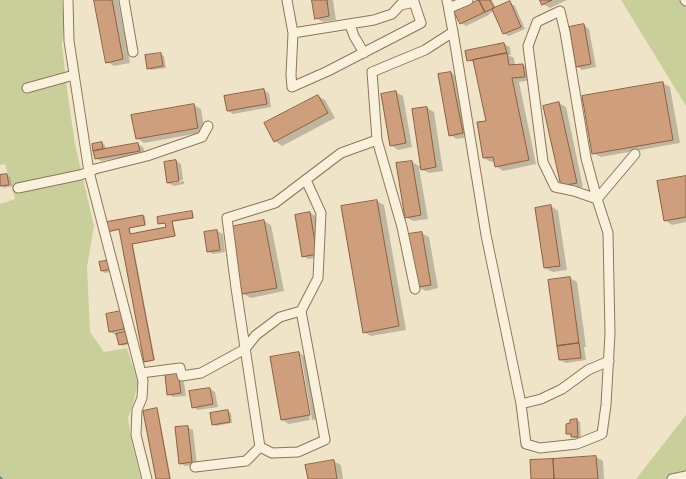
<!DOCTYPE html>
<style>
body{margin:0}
canvas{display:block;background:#f0e4c8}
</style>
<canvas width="686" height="479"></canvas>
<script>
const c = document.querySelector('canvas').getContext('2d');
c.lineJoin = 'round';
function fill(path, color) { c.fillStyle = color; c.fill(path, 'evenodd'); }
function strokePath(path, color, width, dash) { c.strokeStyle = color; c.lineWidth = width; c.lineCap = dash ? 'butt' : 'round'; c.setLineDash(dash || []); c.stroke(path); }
fill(new Path2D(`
 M0,0H62L64,28L62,44L67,90L75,144L94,226L87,267L90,332L104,352L127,348L138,383L133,404L128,418L132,444L141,479H0V204L15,199L5,164L0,165Z
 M621,0H686V106Z
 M686,415V479H636Z`), '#c9cf9b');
fill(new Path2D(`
 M95,0H118L130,63L114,66L107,62Z
 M313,0H333L336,20L323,22L316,18Z
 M482,0H492L496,8L510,3L515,6L525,29L509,36L503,33L494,11L489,14V15L466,26L461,23Z
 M541,0H567L550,8L543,4Z
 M584,25L589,29L596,67L582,70L577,66Z
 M504,44L510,47L511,55H508L514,58L515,66L523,65L530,69L531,80L519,82L536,164L503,171L496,166L495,161L491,162L484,158L487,122L475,63L468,60L466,52Z
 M160,54L164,56L166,68L151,70L148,68Z
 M451,73L458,77L470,137L457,139L450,135L439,75Z
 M663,83L670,87L680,143L601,157L593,153Z
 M264,90L269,93L271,107L233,114L228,111Z
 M396,92L403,96L412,147L398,150L391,145Z
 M318,96L325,100L335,118L282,146L275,141Z
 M559,103L566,107L583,187L569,190L562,186Z
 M194,105L201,109L205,132L144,143L137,138Z
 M427,108L434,112L443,171L429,173L419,168L428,219L413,221L406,217L412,162L421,167Z
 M102,143L105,145L106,149L138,144L143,147L145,153L101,161L96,158V152L94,150Z
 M176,161L181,164L183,180L172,181V183L184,181V184L174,186L168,183Z
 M7,175L10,177L12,186L4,188L1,186L0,176Z
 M686,177V222L672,225L665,220Z
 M377,201L384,205L406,330L371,336L364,332Z
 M551,206L558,211L567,270L553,272L545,268Z
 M191,212L193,213L194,218L173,222L176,236L133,244L155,360L146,362L145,361L120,230L109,232L106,222L143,216H145L146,225L130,228L131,235L167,228L166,223L160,224L159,223Z
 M310,213L316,216L322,257L308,259L303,256L296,215Z
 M264,221L271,225L284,291L251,298L243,294Z
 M217,231L223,234L225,252L213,254L208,251L205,233Z
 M421,233L429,237L438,288L426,291L418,287Z
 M100,263L115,271L105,273L102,271Z
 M570,278L577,282L586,347H584L586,360L566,363L560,360Z
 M121,312L129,332L125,333L128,335L131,344L123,346L120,344L117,334L116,335L110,332Z
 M299,353L306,357L317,419L312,420L301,356H299L310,420L289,424L282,420Z
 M166,375L183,376L186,396L173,397L168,394Z
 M210,389L215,392L218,407L198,410L193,407Z
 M156,409L158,410L171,479H157Z
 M227,411L231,413L232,423L216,426L213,424Z
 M577,420L580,422L581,438H575L572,436V435L567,433L571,424V421Z
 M187,427L193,430L197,465L185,466L180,463Z
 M596,457L603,461L604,479H532Z
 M333,461L341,465L343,479H309Z`), '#0003');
strokePath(new Path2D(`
 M0,477L2,479`), '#6f938a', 2);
const building = new Path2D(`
 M94,0H112L123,59L106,63Z
 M312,0H327L329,16L315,19Z
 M479,0L485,12L460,24L454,12Z
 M479,0H490L494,8L485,12Z
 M540,0H552L542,5Z
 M510,1L521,27L503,34L492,9Z
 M584,24L591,64L576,67L569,27Z
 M504,43L507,53L467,61L465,51Z
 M161,53L163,66L147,69L145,55Z
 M507,53L509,65L523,64L525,77L512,78L529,160L495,167L493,157L483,158L477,122L486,121L473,60Z
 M451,72L463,133L449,136L438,74Z
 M663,82L673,140L592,154L582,96Z
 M264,89L267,104L227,111L224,96Z
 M396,91L406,143L390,146L381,94Z
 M318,95L328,113L274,142L264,123Z
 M559,102L577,183L561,186L543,106Z
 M194,104L198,128L136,139L131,115Z
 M427,107L436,167L421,170L412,109Z
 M102,142L103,149L93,151L92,144Z
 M138,143L140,151L95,159L93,151Z
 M176,160L179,181L167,183L164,162Z
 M412,161L421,215L405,218L396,163Z
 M7,174L9,185L0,186V175Z
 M686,176V217L664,221L657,181Z
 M377,200L399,326L363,333L341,206Z
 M551,205L560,266L544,268L535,208Z
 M192,211L193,218L172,221L175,236L132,244L154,360L144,362L119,229L107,232L105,222L143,215L145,225L129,228L130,234L166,227L165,223L158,224L157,217Z
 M310,212L317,254L302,257L295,215Z
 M264,220L277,288L242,294L230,227Z
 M217,230L220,250L207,252L204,232Z
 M422,232L431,285L417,287L408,234Z
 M111,260L112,269L101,271L99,262Z
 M570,277L579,343L557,346L548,280Z
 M121,311L124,329L109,332L106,314Z
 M125,332L128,343L119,345L116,334Z
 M579,343L581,358L559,360L557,346Z
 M299,352L310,415L281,420L270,357Z
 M178,372L181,393L167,395L165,374Z
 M210,388L213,404L192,408L189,391Z
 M157,408L170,479H156L143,411Z
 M228,410L230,422L212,425L210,413Z
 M577,419L578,437H571V434H566V424L570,423V420Z
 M188,426L192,462L179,464L175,427Z
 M596,456L598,479H554L553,459Z
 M553,459L554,479H531L530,460Z
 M334,460L337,479H308L305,465Z`);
fill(building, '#cf9f7d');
strokePath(building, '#8d5f41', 1);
const minor = new Path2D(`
 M68,0L69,41L89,172L143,381L142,398L137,410L136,435L147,479
 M124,0L133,52
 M287,0L293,33L374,20L392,14L404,1
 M447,0L453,32L486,235L521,404L526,444L540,448L577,444L602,434L606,405L610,334L608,233L597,199L574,191L555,187L543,162L528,46L537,22L560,11L565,32L586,158L597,199
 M685,0L686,1
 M449,8L468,0
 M350,25L354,36L364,53
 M293,33L291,75L292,87L328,71L421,23L414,2L401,5
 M27,88L74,75
 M306,180L321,213L318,278L301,311L325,440L298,452L272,453L260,447L236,288L227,218L275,203L341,153L377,140
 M18,188L80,175L89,172L95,169L147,156L202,137L208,126
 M597,199L635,154
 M415,289L402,227L377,140L372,72L425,50L453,32
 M141,373L180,368L182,376L201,373L245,349L256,335L280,317L301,311
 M521,404L541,399L562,389L588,370L609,361
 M195,467L246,461L260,447
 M672,479L686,476`);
strokePath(minor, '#8d765c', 11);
strokePath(minor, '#faf1dc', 9);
</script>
